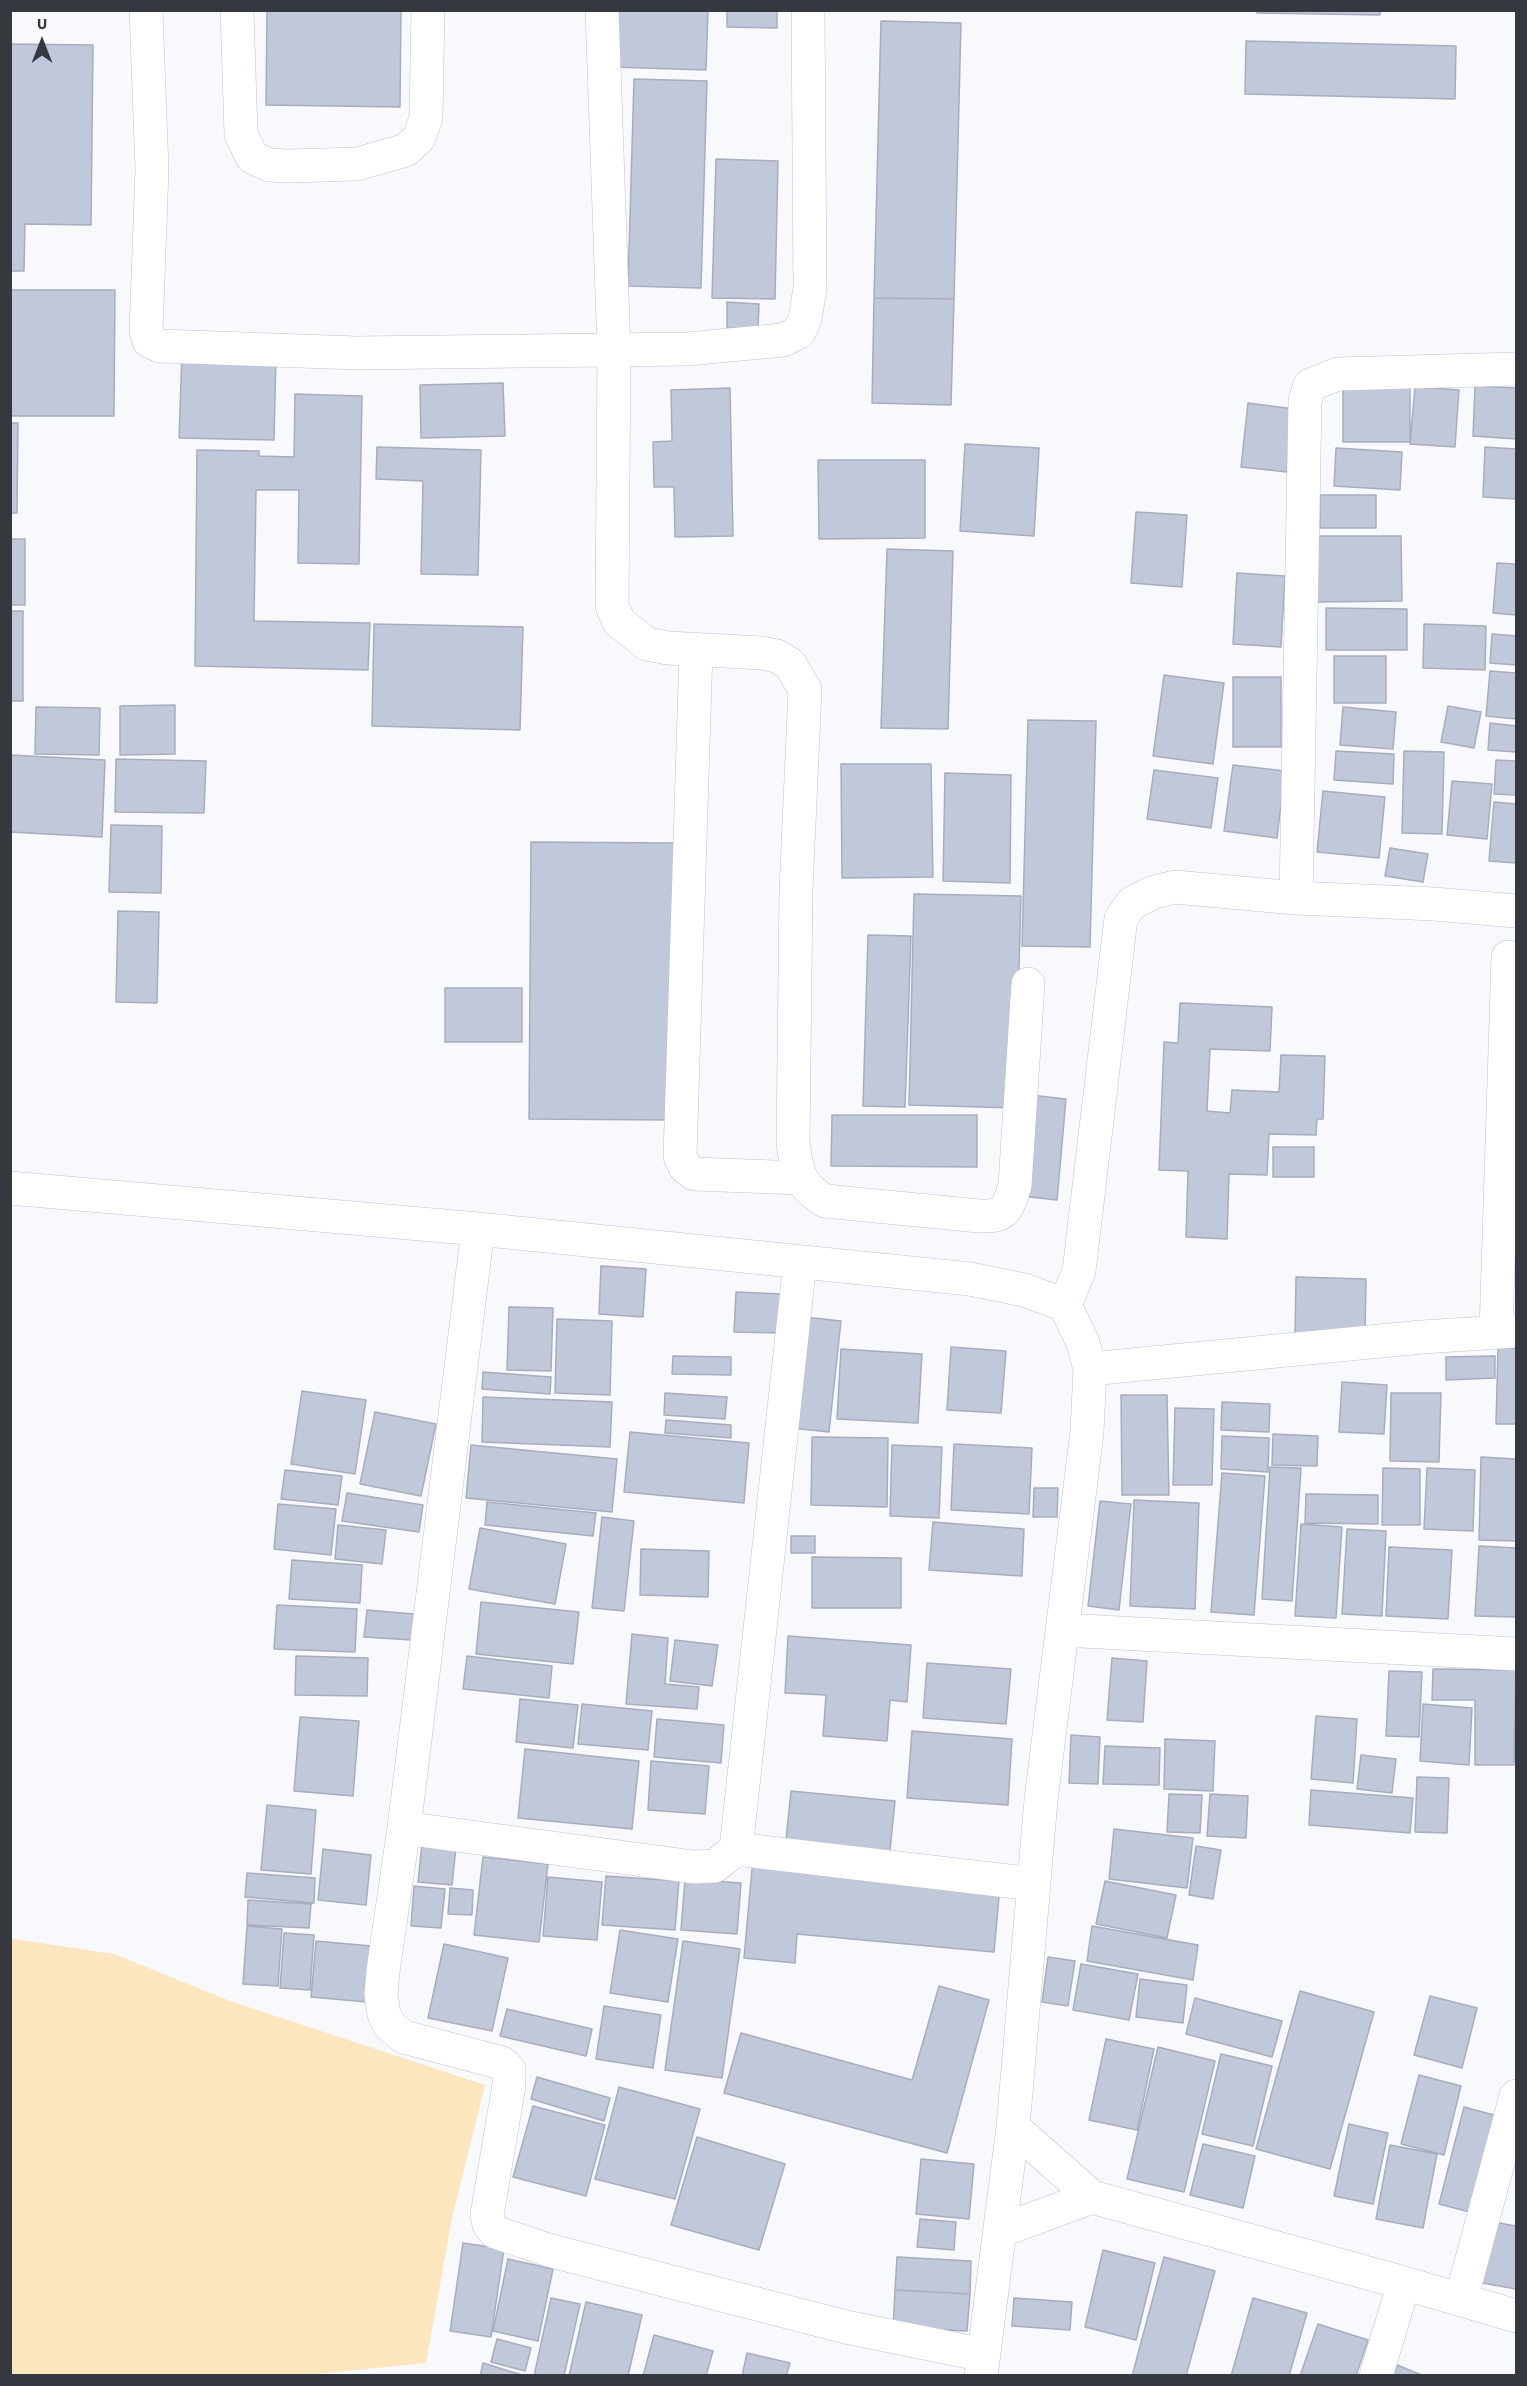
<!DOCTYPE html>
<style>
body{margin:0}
#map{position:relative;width:1527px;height:2386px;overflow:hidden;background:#f8f9fd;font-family:"Source Sans 3",sans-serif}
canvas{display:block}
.frame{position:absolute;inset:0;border:12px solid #36383f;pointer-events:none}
.north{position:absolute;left:12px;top:12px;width:60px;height:60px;-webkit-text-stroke:4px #f8f9fd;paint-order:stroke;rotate:0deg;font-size:16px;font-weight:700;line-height:24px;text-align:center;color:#36383f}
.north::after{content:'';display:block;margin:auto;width:21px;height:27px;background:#36383f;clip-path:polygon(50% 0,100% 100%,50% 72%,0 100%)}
</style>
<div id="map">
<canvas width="1527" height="2386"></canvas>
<div class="frame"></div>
<div class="north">U</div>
</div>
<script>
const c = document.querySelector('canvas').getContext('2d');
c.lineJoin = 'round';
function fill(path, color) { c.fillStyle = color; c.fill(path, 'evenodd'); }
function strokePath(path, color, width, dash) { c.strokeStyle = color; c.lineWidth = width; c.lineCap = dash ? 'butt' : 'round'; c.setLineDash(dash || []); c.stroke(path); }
fill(new Path2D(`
 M14,1939L114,1954L230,2001L485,2085L452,2218L426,2363L297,2376L11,2375L10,1940Z`), '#fce6bd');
const building = new Path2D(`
 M267,10H401L400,107L266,105Z
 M614,10H708L706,70L612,67Z
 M727,10H777V28L727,27Z
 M1257,10H1380V15L1257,13Z
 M881,21L961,23L954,299L874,298Z
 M1246,41L1456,46L1455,99L1245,94Z
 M10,44L93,45L91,225L25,224L24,271H10Z
 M634,79L707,81L701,288L628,286Z
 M716,159L778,161L775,299L712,298Z
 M10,290H115L114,416H10Z
 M874,298L954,299L951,405L872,403Z
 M727,302L759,304L758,329L727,328Z
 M182,353L276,356L274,440L179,438Z
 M1343,379H1410V442H1343Z
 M503,383L505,436L421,438L420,385Z
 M1475,386L1516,388V439L1473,436Z
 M1415,387L1459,390L1455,447L1410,444Z
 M730,388L733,536L675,537L674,487H654L653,442L672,441L671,390Z
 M295,394L362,396L359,564L298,563L299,490H256L254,621L370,623L368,670L195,666L197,450L259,451V456L294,457Z
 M1248,403L1294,409L1287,472L1241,467Z
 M10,423H18L17,513H10Z
 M965,444L1039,448L1034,536L960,531Z
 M377,447L481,450L478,575L421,574L423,481L376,479Z
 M1485,447L1516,449V499L1483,497Z
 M1336,448L1402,452L1400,490L1334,486Z
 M818,460H925V538L819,539Z
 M1320,495H1376V528H1320Z
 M1136,512L1187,515L1182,587L1131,583Z
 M1316,536H1401L1402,601L1317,602Z
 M10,539H25V605H10Z
 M887,549L953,551L948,729L881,728Z
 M1497,563L1516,564V615L1493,613Z
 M1237,573L1285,576L1281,647L1233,644Z
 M1326,608L1407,609V650H1326Z
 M10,611H23V701H10Z
 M374,624L523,627L520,730L372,726Z
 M1424,624L1486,626L1485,670L1423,668Z
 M1492,634L1516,636V665L1490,663Z
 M1334,656H1386V703H1334Z
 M1490,671L1516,673V719L1486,716Z
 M1164,675L1224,683L1213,764L1153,756Z
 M1233,677H1281V747H1233Z
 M175,705V754L120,755V706Z
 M1448,706L1481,712L1474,748L1441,742Z
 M36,707L100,708L99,755L35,754Z
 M1343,707L1396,712L1393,749L1340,745Z
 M1028,720L1096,721L1090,947L1022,946Z
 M1490,723L1516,726V752L1488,750Z
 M1336,751L1394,754L1393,784L1334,780Z
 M1404,751L1444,752L1442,834L1402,833Z
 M10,755L105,760L102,837L10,832Z
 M116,759L206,761L204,813L115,812Z
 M1496,760L1516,761V795L1494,794Z
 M841,764H931L933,877L842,878Z
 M1233,765L1285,771L1277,838L1224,831Z
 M1154,770L1218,778L1211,828L1147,819Z
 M945,773L1011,775L1010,883L943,881Z
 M1452,781L1492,784L1487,839L1447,835Z
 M1323,791L1385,797L1379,858L1317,852Z
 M1494,802L1516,804V863L1489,861Z
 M111,825L162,826L161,893L109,892Z
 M531,842L674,843L671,1120L529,1119Z
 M1390,848L1428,854L1423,882L1385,876Z
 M914,894L1021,896L1015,1108L909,1105Z
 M118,911L159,912L157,1003L116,1002Z
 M868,935L911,936L905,1107L863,1106Z
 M445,988H522V1042H445Z
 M1180,1003L1272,1007L1270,1051L1210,1049L1207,1111L1230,1113L1232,1090L1279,1092L1281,1055L1325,1056L1323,1119H1317L1316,1135L1269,1134L1267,1175L1229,1174L1227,1239L1186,1237L1188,1171L1159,1170L1164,1042L1178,1043Z
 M1030,1095L1066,1099L1057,1200L1020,1196Z
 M832,1115H977V1167L831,1166Z
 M1273,1147H1314V1177H1273Z
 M601,1266L646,1269L643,1317L599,1314Z
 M1296,1277L1366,1279L1365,1336L1295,1335Z
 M736,1292L782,1294L781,1333L734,1332Z
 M509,1307L553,1308L551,1371L507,1370Z
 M804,1317L841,1321L829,1432L792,1428Z
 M557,1319L612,1321L610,1395L555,1393Z
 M951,1347L1006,1351L1001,1413L947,1410Z
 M1498,1347L1516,1348V1424H1496Z
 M841,1349L922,1354L918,1423L837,1419Z
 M673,1356L731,1357V1375L672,1374Z
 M1495,1356V1378L1446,1380V1357Z
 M483,1372L551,1377L550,1394L482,1389Z
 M1342,1382L1387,1385L1384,1434L1339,1432Z
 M302,1391L366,1400L355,1474L291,1464Z
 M665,1393L727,1397L725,1419L664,1415Z
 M1391,1393H1441L1439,1462L1390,1461Z
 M1121,1395H1167L1169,1495H1122Z
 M483,1397L612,1402L610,1447L482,1442Z
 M1222,1402L1270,1404L1269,1432L1221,1430Z
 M1175,1408L1214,1409L1212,1485H1173Z
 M375,1412L436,1424L421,1496L360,1484Z
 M666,1420L731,1425V1438L665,1433Z
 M630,1432L749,1443L744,1503L624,1492Z
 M1273,1434L1318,1436L1317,1466L1272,1465Z
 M1222,1436L1269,1438L1268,1472L1221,1469Z
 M812,1437L888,1438L887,1507L811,1505Z
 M954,1444L1032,1448L1029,1514L951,1510Z
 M471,1445L617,1459L612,1512L466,1498Z
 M892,1445L942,1447L939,1518L890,1516Z
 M1481,1457L1516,1459V1541L1479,1540Z
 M1270,1467L1301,1468L1292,1601L1262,1599Z
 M1383,1468L1420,1469V1525H1382Z
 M1427,1468L1475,1470L1473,1531L1424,1529Z
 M285,1470L342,1476L338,1505L281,1499Z
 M1222,1473L1265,1476L1254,1615L1211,1612Z
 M1034,1488H1058L1057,1517H1033Z
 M347,1493L423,1505L419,1532L342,1521Z
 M1306,1494L1378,1495V1524L1305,1523Z
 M1134,1500L1199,1503L1195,1609L1130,1606Z
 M1100,1501L1131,1504L1119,1610L1088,1606Z
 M487,1502L596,1513L593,1536L485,1525Z
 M278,1504L336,1509L331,1555L274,1549Z
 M602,1517L634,1521L624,1611L592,1608Z
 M933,1522L1024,1529L1022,1576L929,1570Z
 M1301,1524L1342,1527L1336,1618L1295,1616Z
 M338,1525L386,1530L382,1564L335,1559Z
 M480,1528L566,1544L555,1604L469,1589Z
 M1347,1529L1386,1531L1382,1616L1342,1614Z
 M791,1536H815V1553H791Z
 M1479,1546L1516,1548V1617L1475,1616Z
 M1389,1547L1452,1550L1448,1619L1386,1616Z
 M641,1549L709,1551L708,1597L640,1595Z
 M812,1557L901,1558V1608H812Z
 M292,1560L362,1565L360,1603L289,1599Z
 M481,1602L579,1612L573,1664L476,1654Z
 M277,1605L357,1609L355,1652L274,1649Z
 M367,1610L414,1614L412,1640L364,1637Z
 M632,1634L668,1638L665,1684L699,1687L697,1709L626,1704Z
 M788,1636L911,1645L907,1702L890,1700L887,1741L823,1736L826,1695L785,1693Z
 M675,1640L718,1645L712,1686L670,1681Z
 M296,1656L368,1658L367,1696L295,1695Z
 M467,1656L552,1666L549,1698L463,1689Z
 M1112,1658L1147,1661L1143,1722L1107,1720Z
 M927,1663L1011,1669L1006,1724L923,1718Z
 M1433,1669L1516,1670L1514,1765H1475V1700H1432Z
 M1389,1671L1422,1672L1419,1737L1386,1736Z
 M520,1699L578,1705L573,1748L516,1742Z
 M582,1704L652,1711L648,1750L578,1744Z
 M1423,1704L1472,1708L1469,1765L1420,1761Z
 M1316,1716L1357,1719L1353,1783L1311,1779Z
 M300,1717L359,1721L353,1796L294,1791Z
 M657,1719L724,1725L721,1763L654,1757Z
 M912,1731L1012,1739L1008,1805L907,1798Z
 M1071,1735L1100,1737L1098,1784L1069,1783Z
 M1165,1739L1215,1741L1213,1791L1164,1789Z
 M1105,1746L1160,1748L1159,1785L1103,1784Z
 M525,1749L639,1761L632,1829L518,1818Z
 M1361,1755L1396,1759L1392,1793L1357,1789Z
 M651,1761L709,1766L705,1814L648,1810Z
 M1417,1777L1449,1778L1447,1833L1415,1832Z
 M1311,1790L1413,1798L1410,1833L1309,1825Z
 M791,1791L895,1801L889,1860L785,1850Z
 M1169,1794L1202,1795L1200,1833L1167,1832Z
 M1210,1794L1248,1796L1246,1838L1207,1836Z
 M267,1805L316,1810L311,1874L261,1870Z
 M1114,1829L1193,1838L1187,1888L1109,1879Z
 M422,1844L456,1847L452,1885L418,1882Z
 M1196,1846L1221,1850L1213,1899L1189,1895Z
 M323,1849L371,1855L366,1905L318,1900Z
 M483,1857L548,1864L539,1942L474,1935Z
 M753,1858L1000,1886L994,1952L797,1934L795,1963L744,1958Z
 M247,1873L315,1878L314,1903L245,1897Z
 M606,1876L679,1881L675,1930L602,1925Z
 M548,1877L602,1882L597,1940L543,1936Z
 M685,1879L741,1883L737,1934L681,1930Z
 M1105,1881L1176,1895L1167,1938L1096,1924Z
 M414,1886L445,1889L441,1928L411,1926Z
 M450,1888L473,1890L472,1915L448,1914Z
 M248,1900L311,1904L309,1928L247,1925Z
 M247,1926L282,1929L278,1986L243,1984Z
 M1092,1926L1198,1945L1193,1980L1087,1961Z
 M620,1930L678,1939L668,2002L610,1993Z
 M284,1933L314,1935L310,1990L280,1988Z
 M316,1941L371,1946L367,2002L311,1997Z
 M683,1941L740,1949L722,2078L665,2070Z
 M444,1944L508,1958L492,2031L428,2018Z
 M1048,1957L1075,1961L1068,2006L1042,2002Z
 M1081,1964L1138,1974L1129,2020L1073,2010Z
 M1140,1979L1187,1985L1183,2023L1136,2017Z
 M939,1986L989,2000L947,2153L724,2093L741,2033L912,2080Z
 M1300,1991L1374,2012L1330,2169L1256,2149Z
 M1430,1996L1477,2008L1462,2068L1414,2055Z
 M1195,1998L1282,2021L1272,2057L1186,2034Z
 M604,2006L661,2015L653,2068L596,2059Z
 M507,2009L592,2029L586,2056L500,2036Z
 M1106,2039L1154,2049L1137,2130L1089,2120Z
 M1158,2047L1215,2061L1184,2192L1127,2179Z
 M1221,2054L1272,2066L1253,2146L1202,2134Z
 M1419,2075L1461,2086L1444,2155L1401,2144Z
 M537,2077L610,2098L604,2121L531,2099Z
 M619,2087L700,2109L675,2199L595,2179Z
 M533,2106L605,2125L586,2196L513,2177Z
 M1464,2107L1505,2118L1481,2215L1439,2204Z
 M1349,2124L1388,2133L1373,2204L1334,2196Z
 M697,2137L785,2164L759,2250L671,2225Z
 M1203,2144L1255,2156L1243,2208L1190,2195Z
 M1390,2145L1437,2154L1423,2228L1376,2219Z
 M921,2159L974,2164L969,2219L916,2214Z
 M920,2219L956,2222L954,2250L917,2247Z
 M1488,2221L1516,2226V2289L1477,2282Z
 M463,2243L504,2249L491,2337L450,2331Z
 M1103,2250L1155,2263L1136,2340L1085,2327Z
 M897,2257L971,2261L970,2294L895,2290Z
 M1164,2257L1215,2271L1186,2376H1132Z
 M508,2259L553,2269L538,2341L493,2331Z
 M895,2290L970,2294L967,2331L893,2328Z
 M551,2298L580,2304L564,2376H534Z
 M1014,2298L1072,2302L1070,2330L1012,2326Z
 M1253,2298L1307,2313L1289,2376H1231Z
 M586,2302L642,2315L628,2376H569Z
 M1318,2324L1368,2340L1356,2376H1300Z
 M654,2335L713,2351L706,2376H643Z
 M497,2339L531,2348L525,2371L491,2362Z
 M747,2353L790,2363L786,2376H742Z
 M483,2363L525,2376H480Z
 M1397,2365L1424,2376H1393Z`);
fill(building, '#c1c8d9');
strokePath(building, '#a7adbe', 1.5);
const minor = new Path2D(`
 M146,10L152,170L146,331L149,341L160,346L357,353L687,349L783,340L799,332L805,319L810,288L808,10
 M237,10L241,134L252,157L269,165L288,166L357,164L406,150L419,138L426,118L428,10
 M602,10L614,351L612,606L619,622L647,644L668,648L761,653L777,656L790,664L805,690L796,890L793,1143C797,1171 799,1186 825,1201L979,1216C1007,1217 1007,1210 1015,1185L1028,984
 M696,651L680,1156L685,1167L694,1174L801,1178
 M1296,898L1305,401L1310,385L1338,374L1516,369
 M10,1188L478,1229L970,1279L1024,1290L1065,1305L1083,1343L1090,1369L1087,1432L1041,1800L1013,2127L981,2376
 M478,1229L404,1828L383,1971L381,1995L384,2014L390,2026L404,2037L502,2063L509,2070V2085L487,2215L489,2225L495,2232L548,2250L846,2327L984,2355
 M1065,1305L1079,1271L1121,918L1132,903L1154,892L1175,887L1296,898L1434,904L1516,911
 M1496,1332L1508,957
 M1090,1369L1422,1337L1516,1331
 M1063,1630L1516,1654
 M404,1828L694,1867L715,1866L736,1849L800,1262
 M736,1849L1033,1884
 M1013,2127L1092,2197L1404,2283L1516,2316
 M1000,2231L1092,2197
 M1461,2300L1516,2096
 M1376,2376L1404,2283`);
strokePath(minor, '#bcc2d4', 34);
strokePath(minor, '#fff', 33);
</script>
